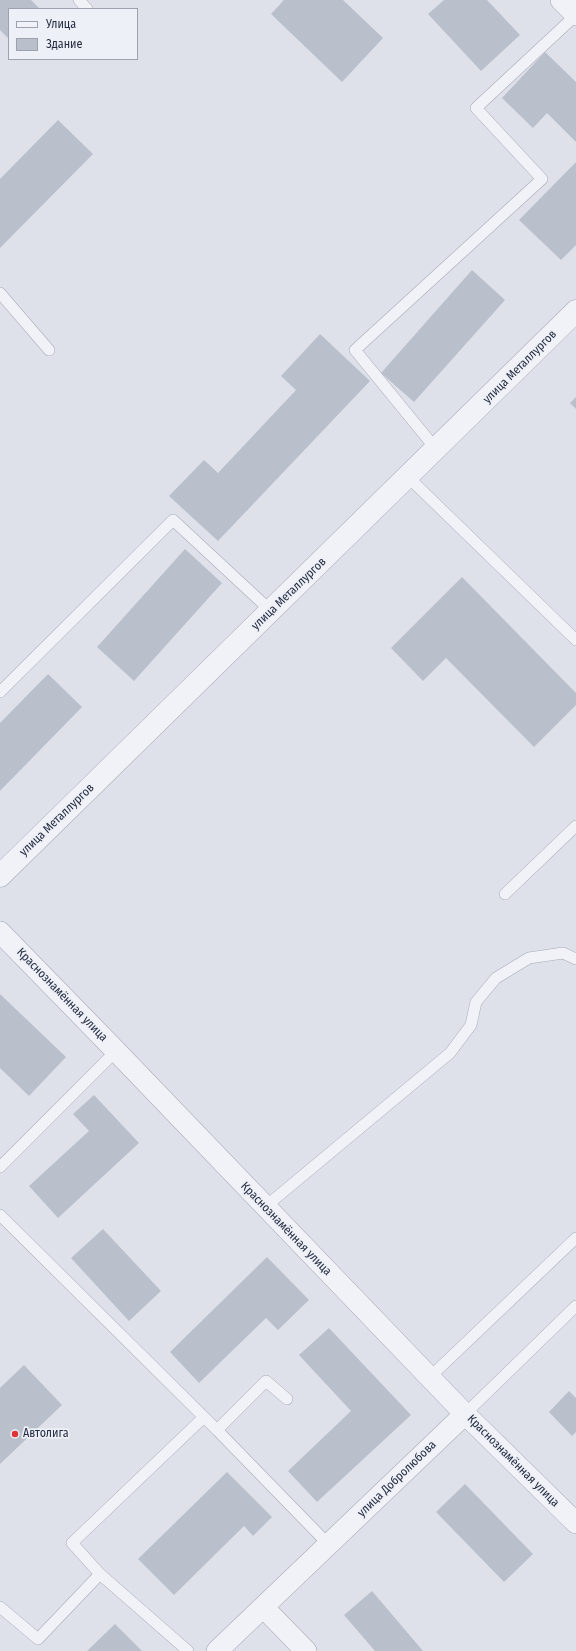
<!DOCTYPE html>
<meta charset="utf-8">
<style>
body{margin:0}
#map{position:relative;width:576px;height:1651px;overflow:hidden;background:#dee1e9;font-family:"Fira Sans Condensed",sans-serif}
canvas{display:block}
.legend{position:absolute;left:8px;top:8px;width:130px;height:52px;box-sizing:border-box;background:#edf0f6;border:1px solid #9da2ae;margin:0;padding:5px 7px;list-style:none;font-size:12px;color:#252c41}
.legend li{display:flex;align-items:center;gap:8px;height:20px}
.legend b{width:20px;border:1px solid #9da2ae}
</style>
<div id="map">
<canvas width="576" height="1651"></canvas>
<ul class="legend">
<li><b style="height:5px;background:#f1f2f7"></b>Улица</li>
<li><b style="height:11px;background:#babfcc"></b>Здание</li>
</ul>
</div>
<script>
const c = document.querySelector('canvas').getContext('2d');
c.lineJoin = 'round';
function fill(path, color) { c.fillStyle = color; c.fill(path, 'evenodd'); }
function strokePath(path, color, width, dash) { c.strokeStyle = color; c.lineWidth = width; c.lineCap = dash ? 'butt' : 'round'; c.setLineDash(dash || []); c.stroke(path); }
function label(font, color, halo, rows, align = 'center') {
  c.font = font + ' "Fira Sans Condensed",sans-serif'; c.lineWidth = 3.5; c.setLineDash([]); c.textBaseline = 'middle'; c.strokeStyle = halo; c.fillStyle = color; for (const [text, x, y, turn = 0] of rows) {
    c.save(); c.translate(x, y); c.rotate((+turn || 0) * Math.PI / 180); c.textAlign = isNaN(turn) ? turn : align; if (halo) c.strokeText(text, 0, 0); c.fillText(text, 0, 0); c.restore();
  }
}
fill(new Path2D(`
 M0,0H31L40,9H9V39L0,30Z
 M284,0H343L383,38L342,82L271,14Z
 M444,0H487L520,35L481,71L428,14Z
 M545,52L576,82V142L547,113L533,128L502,98Z
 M58,120L93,154L0,248V179Z
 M576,162V245L561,260L519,220Z
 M472,270L505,300L414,402L381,373Z
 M320,334L370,381L218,541L169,496L204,460L218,473L296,390L281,376Z
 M576,397V409L570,403Z
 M185,549L222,583L134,681L97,647Z
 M462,577L576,693V705L534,747L446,658L423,681L391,648Z
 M48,674L82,707L0,791V723Z
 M0,994L66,1057L29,1096L0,1068Z
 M94,1095L139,1143L58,1218L29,1186L89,1131L73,1114Z
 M103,1229L161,1291L129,1321L71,1258Z
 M267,1257L309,1300L278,1330L266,1318L199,1383L170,1352Z
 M329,1328L411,1415L317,1502L288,1471L351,1411L299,1355Z
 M24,1365L62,1405L0,1464V1388Z
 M569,1391L576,1398V1432L572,1436L549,1412Z
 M227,1472L272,1517L253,1536L244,1526L174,1595L138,1559Z
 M465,1484L533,1554L504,1582L436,1512Z
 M372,1591L423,1651H375L344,1615Z
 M115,1624L142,1651H87Z`), '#babfcc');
const service = new Path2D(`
 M79,0L87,9
 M0,293L49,350
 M436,449L355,350L542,179L476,108L576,15
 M408,477L576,640
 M0,692L173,520L271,611
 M505,894L576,826
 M0,1167L116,1051
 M265,1207L450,1053L471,1025L476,1002L496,978L529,958L563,953L576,959
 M0,1215L217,1430
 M430,1377L576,1238
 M287,1399L266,1381L217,1430L329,1545
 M465,1414L576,1306
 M100,1574L72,1543L204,1417
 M0,1607L38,1639L100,1574L188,1651`);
const minor = new Path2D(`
 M561,0L576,15
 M0,932L116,1051L465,1414L576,1523
 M263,1607L306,1651
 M217,1651L465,1414`);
const tertiary = new Path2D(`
 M0,876L576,311`);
strokePath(service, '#a6abb7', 12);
strokePath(minor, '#a6abb7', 22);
strokePath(tertiary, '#a6abb7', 23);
strokePath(service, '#f1f2f7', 11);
strokePath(minor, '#f1f2f7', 21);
strokePath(tertiary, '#f1f2f7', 22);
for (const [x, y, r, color] of [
 [15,1434,4,"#db3539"]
]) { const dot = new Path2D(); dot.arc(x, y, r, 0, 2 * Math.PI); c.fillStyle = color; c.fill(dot); strokePath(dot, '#edf0f6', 1.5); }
label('12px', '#252c41', '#edf0f6', [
 ["улица Металлургов",520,367,-45],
 ["улица Металлургов",289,594,-44],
 ["улица Металлургов",57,820,-44],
 ["Краснознамённая улица",62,995,46],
 ["Краснознамённая улица",286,1229,46],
 ["Краснознамённая улица",513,1461,45],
 ["улица Добролюбова",397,1479,-44]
]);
label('12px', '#252c41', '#edf0f6', [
 ["Автолига",23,1434]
], 'left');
</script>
